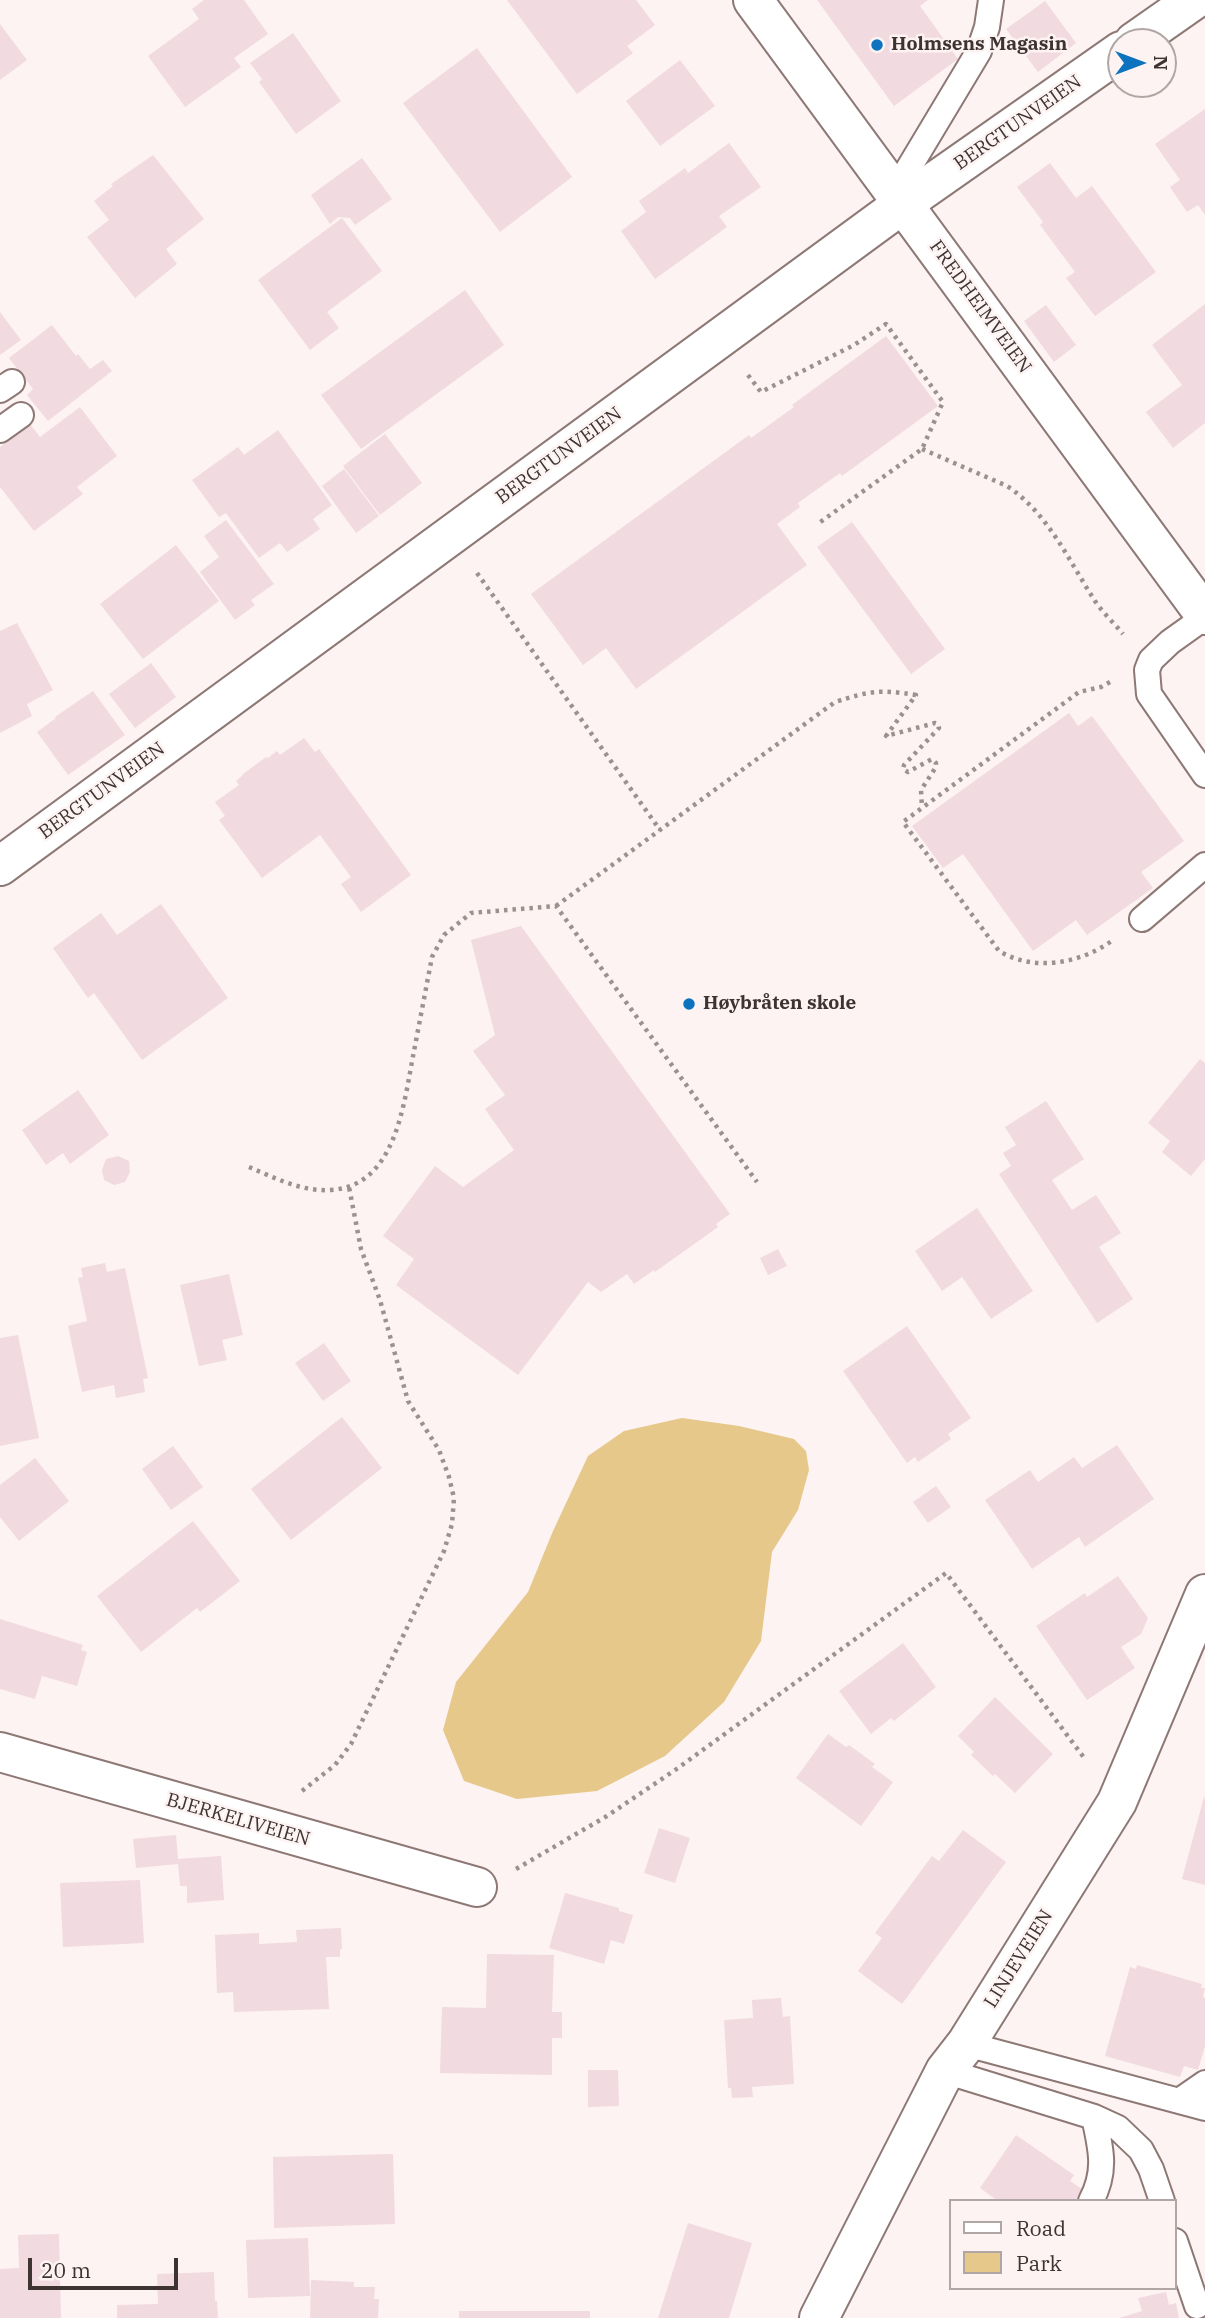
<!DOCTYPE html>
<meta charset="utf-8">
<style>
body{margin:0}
#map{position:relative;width:1205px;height:2318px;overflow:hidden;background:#fdf3f2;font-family:"IBM Plex Serif",serif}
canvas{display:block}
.legend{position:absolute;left:949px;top:2199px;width:228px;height:91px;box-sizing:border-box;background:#fdf3f2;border:2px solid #b0a7a5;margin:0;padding:9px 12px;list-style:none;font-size:21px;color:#3d3432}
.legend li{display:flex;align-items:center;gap:14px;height:35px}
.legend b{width:35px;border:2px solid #b0a7a5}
.north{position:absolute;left:1107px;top:28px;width:70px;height:70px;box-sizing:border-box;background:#fdf3f2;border:2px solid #b0a7a5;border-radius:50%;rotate:90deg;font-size:19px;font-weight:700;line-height:28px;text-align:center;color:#3d3432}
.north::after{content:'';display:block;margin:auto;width:24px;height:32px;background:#0d73bf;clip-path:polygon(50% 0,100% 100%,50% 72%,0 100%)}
.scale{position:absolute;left:28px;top:2258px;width:150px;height:32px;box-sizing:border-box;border:4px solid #3d3432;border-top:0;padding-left:9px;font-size:21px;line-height:24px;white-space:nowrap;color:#3d3432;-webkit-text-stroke:5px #fdf3f2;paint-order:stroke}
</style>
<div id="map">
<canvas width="1205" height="2318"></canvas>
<ul class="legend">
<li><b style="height:9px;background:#fff"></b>Road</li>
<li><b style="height:19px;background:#e6c88b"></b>Park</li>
</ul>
<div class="north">N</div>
<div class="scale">20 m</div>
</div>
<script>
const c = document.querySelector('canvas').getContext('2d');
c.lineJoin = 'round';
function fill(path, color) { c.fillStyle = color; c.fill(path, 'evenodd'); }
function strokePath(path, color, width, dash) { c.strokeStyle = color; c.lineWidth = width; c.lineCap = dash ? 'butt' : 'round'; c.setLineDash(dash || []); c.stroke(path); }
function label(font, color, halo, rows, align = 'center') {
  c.font = font + ' "IBM Plex Serif",serif'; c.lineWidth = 5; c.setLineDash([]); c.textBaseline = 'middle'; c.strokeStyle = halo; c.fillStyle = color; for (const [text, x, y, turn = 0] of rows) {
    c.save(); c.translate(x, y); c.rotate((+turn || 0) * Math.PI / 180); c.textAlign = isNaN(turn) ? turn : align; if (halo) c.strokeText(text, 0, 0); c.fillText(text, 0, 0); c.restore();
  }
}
fill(new Path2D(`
 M682,1418L739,1426L794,1439L806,1451L809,1470L798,1510L772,1552L761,1641L724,1702L665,1756L597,1791L517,1799L464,1781L443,1730L456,1682L528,1592L553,1531L588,1456L624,1431Z`), '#e6c88b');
fill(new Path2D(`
 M204,0H244L268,34L234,58L241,67L185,107L148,56L199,19L192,9Z
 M507,0H636L655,25L627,46L633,53L577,94Z
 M817,0H928L920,6L958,59L894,106Z
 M1045,1L1076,43L1038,72L1006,29Z
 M0,24L27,60L0,80Z
 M293,33L341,101L296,134L259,82L262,79L250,63Z
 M477,48L572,177L500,232L403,103Z
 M680,60L715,106L660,146L626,101Z
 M1205,109V215L1198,205L1187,212L1170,187L1180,180L1155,144Z
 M729,143L761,187L719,216L727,227L655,279L621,231L646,212L639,201L685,168L688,173Z
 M153,155L204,219L166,249L177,264L135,298L87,237L109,220L94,201L113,186L111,184Z
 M362,158L392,199L355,225L350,218L338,217L330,224L311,195Z
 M1050,163L1076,198L1092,186L1156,272L1095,316L1066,278L1075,272L1040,225L1043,222L1017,187Z
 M342,218L382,271L327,312L339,328L310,350L258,280Z
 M465,290L504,345L361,449L321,395Z
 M1205,304V423L1173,448L1146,412L1182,385L1152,345Z
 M1046,305L1076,345L1054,362L1024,321Z
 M0,312L21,340L0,355Z
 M52,325L76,356L78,354L90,369L103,360L112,371L48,421L27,395L33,389L9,358Z
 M886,336L938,406L842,476L840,473L798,503L800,507L777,524L807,565L636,689L606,648L583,665L531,594L749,435L751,438L794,407L792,405Z
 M80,407L117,456L77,487L83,494L34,531L0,487V447L30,424L40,437Z
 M278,430L332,505L313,519L320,529L287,552L280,543L259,558L226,513L219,517L192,480L238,447L244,455Z
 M385,434L422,483L380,515L343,466Z
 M344,469L379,516L356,533L322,486Z
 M226,520L274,584L251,600L255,605L235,620L200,572L219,557L204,536Z
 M852,522L945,649L911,674L817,547Z
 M176,545L219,601L143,659L100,604Z
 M17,623L53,690L27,704L32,716L0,733V631Z
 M151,663L176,697L135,728L109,694Z
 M93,691L125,735L68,775L37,732L56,718L55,717Z
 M1069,713L1078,726L1092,716L1184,841L1141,872L1153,888L1087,935L1076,920L1033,951L963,854L943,868L912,826Z
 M304,738L315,752L319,749L411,875L361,912L341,884L351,877L320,835L262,878L219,820L225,816L215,802L239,785L236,781L243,775V774L266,757L268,758L277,751L280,755Z
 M161,904L228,998L142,1060L94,993L88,998L53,948L101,913L117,935Z
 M521,926L730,1214L716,1224L718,1227L655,1272L654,1270L634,1284L627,1274L601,1292L588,1282L518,1375L396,1285L414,1259L383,1236L435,1166L463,1187L514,1150L485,1109L505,1095L473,1051L495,1035L471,940Z
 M1200,1059L1205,1063V1159L1191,1176L1162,1152L1170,1141L1148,1123Z
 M78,1090L109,1135L70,1164L63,1153L46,1165L22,1130Z
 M1046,1101L1084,1159L1052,1180L1072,1210L1096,1195L1121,1233L1099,1247L1133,1299L1097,1323L999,1174L1011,1166L1003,1153L1016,1145L1005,1127Z
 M118,1156L129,1161L130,1172L125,1182L114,1185L104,1180L102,1170L106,1159Z
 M977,1208L1033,1291L991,1319L962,1277L942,1291L915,1251Z
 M778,1249L787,1266L768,1275L760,1258Z
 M105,1263L107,1272L125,1268L148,1378L143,1379L145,1392L116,1398L114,1385L82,1392L68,1326L87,1321L78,1278L83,1277L81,1268Z
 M229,1274L243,1335L222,1340L227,1360L199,1366L180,1285Z
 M907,1326L971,1418L948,1434L951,1439L918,1462L915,1457L907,1463L843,1371Z
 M18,1335L39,1438L0,1446V1338Z
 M324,1343L351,1381L323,1401L295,1363Z
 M342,1417L382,1468L291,1540L251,1489Z
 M1117,1445L1154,1499L1085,1547L1079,1537L1032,1569L985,1500L1030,1470L1038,1482L1074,1457L1082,1468Z
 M173,1446L203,1487L171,1510L142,1469Z
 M35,1458L69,1501L19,1541L0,1517V1485Z
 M936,1486L951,1507L928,1523L913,1502Z
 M193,1521L240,1581L200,1612L197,1608L141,1652L97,1596Z
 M1118,1576L1148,1618L1141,1634L1121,1647L1135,1668L1087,1700L1036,1626L1085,1593L1087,1597Z
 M0,1619L83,1645L81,1650L87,1652L77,1686L42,1676L35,1699L0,1689Z
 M903,1643L936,1687L894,1721L891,1718L871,1734L839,1691Z
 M995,1697L1053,1754L1015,1793L995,1774L993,1776L971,1755L974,1752L958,1736Z
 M828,1734L846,1747L849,1745L875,1764L872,1767L893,1782L861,1826L796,1778Z
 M1204,1797L1205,1798V1885L1182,1879Z
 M659,1828L690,1838L675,1883L644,1873Z
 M963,1830L1006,1862L902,2004L858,1971L882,1938L875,1933L932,1856L939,1861Z
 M176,1835L178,1859L221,1856L224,1900L187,1903V1886H180L178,1864L136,1868L133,1839Z
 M140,1880L144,1943L63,1947L60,1883Z
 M565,1893L619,1908V1911L633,1915L624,1944L611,1940L604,1964L549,1948Z
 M341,1928L342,1949H340V1957H326L329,2009L234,2012L233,1992L217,1993L215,1935L259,1933V1944L297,1942L296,1930Z
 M487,1954L554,1955L552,2012H562V2038H552V2075L440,2073L442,2007L486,2008Z
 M1137,1965L1202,1984L1201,1988H1205L1203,1997L1205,1998V2046L1198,2070L1184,2066L1180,2077L1105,2056L1130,1967L1136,1969Z
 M781,1998L783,2017L790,2016L794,2084L752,2087L753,2097L732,2098L731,2088H728L724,2020L753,2018L752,2000Z
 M588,2070H618L619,2106L588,2107Z
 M1016,2135L1074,2175L1070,2181L1082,2189L1075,2201H998L980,2188Z
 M393,2154L395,2224L274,2228L273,2157Z
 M688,2223L752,2243L729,2318H658Z
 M59,2234L61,2318H0V2269L19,2268L18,2235Z
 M308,2238L310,2296L248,2298L246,2240Z
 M214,2272L215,2301H217L218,2318H117V2305L158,2304L157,2274Z
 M311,2280L354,2282V2287H375L374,2299H379L378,2318H310Z
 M1166,2292L1169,2305L1176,2303L1179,2318H1119L1142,2311L1138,2298Z
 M459,2311H590V2318H459Z`), '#f1dae0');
const lane = new Path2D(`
 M895,191L979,51L987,27L991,0
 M0,390L12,382
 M0,430L21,415
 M1205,617L1170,642L1151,660L1147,670L1149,694L1205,775
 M1142,919L1205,865
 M966,2044L1205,2108
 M945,2071L1094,2117L1118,2128L1141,2150L1151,2169L1162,2201
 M1179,2101L1205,2083
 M1091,2201C1107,2171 1101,2149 1094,2117
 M1175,2241L1197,2306`);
const street = new Path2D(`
 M753,0L1205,615
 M1134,42L1194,0
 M0,866L904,203L1121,51
 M0,1752L477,1887`);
const secondary = new Path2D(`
 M819,2318L945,2071L966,2044L1117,1802L1205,1594`);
strokePath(lane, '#8d7875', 28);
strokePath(street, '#8d7875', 42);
strokePath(secondary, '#8d7875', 42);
strokePath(new Path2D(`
 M748,375L761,392L854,345L886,324L943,402L922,449L819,523
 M922,449L1007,486C1048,513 1069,561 1095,601C1103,613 1114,623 1123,634
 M477,573L660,830
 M1110,682L1101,687L1079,692L903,822L999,951C1034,972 1080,964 1113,940
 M556,906L835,702C870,691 879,689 916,695L886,736L935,723L938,724L939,728L904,765L903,769L908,772L932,759L936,763V767L921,790L922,807
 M249,1167C275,1178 302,1192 331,1190C397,1186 404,1101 414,1051C420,1020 426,988 432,957L444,935L471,913L556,906L757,1182
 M302,1791L335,1765L351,1744L444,1551L452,1524L454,1498L449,1477L439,1450L408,1401L380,1300L361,1249L349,1187
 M516,1869L607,1816L678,1768L946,1573L1085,1759`), '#9b9290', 4.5, [3.5, 5]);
strokePath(lane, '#fff', 24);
strokePath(street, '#fff', 38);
strokePath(secondary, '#fff', 38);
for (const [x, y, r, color] of [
 [877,45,7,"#0d73bf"],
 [689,1004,7,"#0d73bf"]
]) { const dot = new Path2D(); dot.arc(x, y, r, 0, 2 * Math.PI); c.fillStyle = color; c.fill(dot); strokePath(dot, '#fdf3f2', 2.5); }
label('bold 19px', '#3d3432', '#fdf3f2', [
 ["Holmsens Magasin",891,45],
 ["Høybråten skole",703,1004]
], 'left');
label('19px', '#3d3432', '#fdf3f2', [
 ["BERGTUNVEIEN",1018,123,-35],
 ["FREDHEIMVEIEN",980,307,54],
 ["BERGTUNVEIEN",559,456,-36],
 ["BERGTUNVEIEN",102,791,-36],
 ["BJERKELIVEIEN",238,1820,16],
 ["LINJEVEIEN",1019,1959,-58]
]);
</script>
